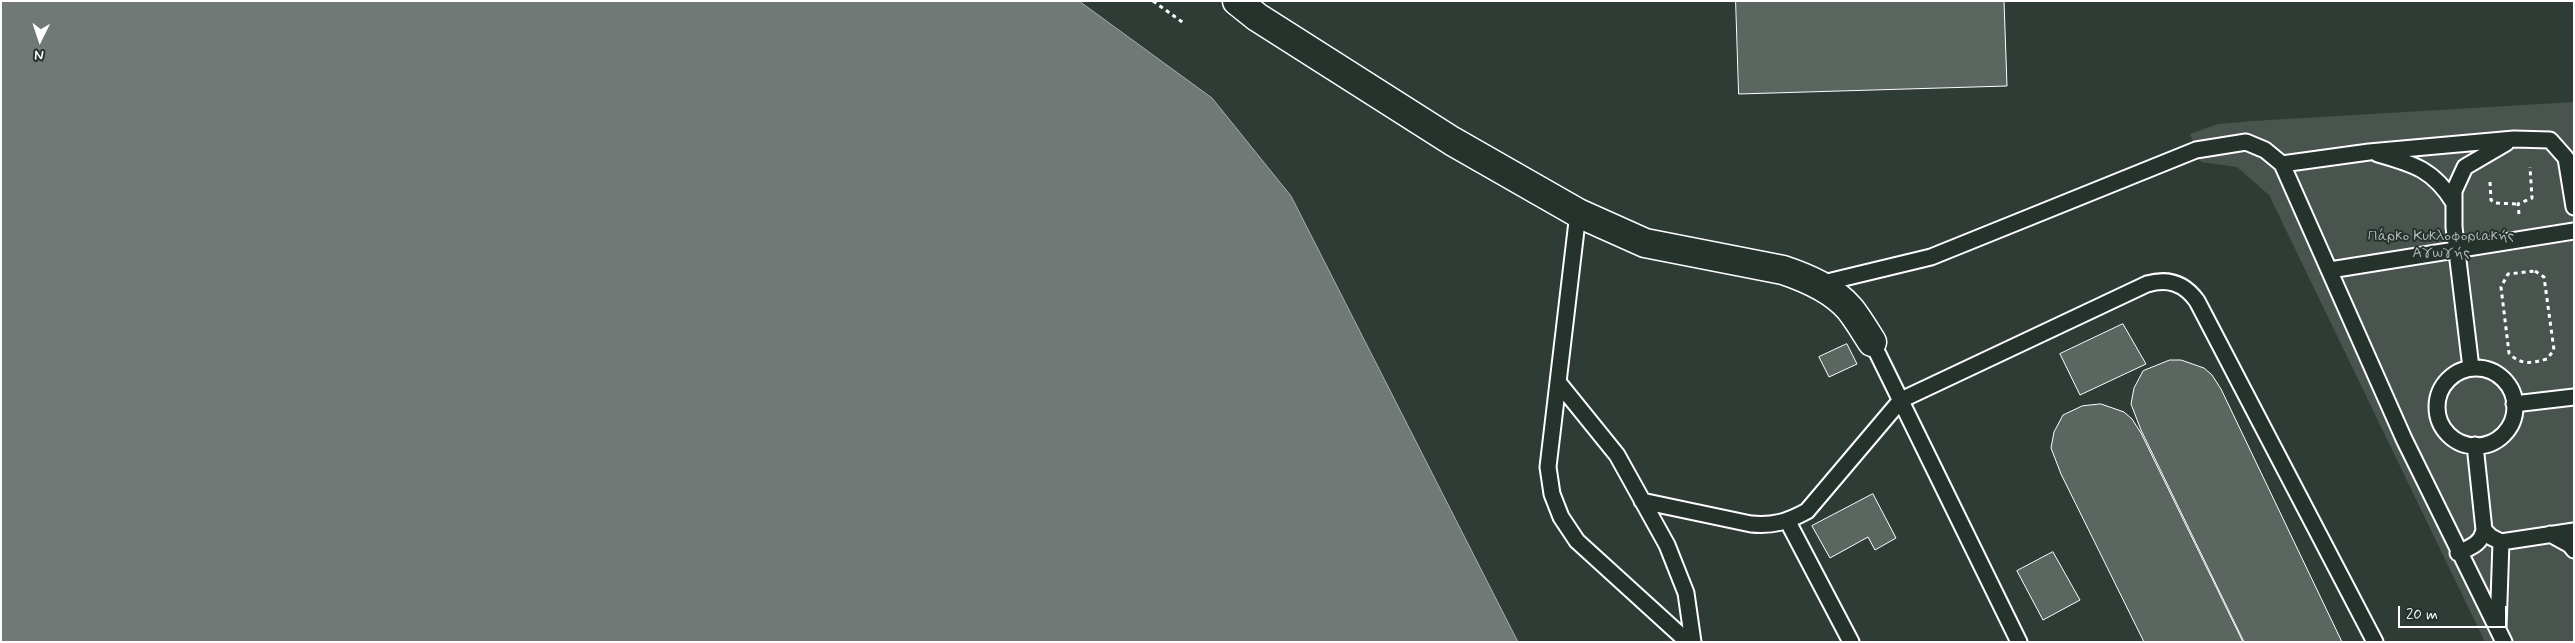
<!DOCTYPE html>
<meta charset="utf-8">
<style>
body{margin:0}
#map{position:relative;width:2575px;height:643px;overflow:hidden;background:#2f3b35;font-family:Mynerve,sans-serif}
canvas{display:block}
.frame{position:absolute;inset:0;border:2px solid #fff;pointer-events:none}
.north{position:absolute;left:15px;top:15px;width:50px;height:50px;-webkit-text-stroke:4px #26332d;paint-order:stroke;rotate:184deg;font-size:14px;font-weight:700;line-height:20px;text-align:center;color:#fff}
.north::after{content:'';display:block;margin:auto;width:18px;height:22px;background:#fff;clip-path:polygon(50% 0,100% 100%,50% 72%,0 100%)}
.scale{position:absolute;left:2398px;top:606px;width:109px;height:22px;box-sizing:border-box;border:2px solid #fff;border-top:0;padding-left:6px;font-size:15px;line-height:18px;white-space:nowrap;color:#fff;-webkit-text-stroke:4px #26332d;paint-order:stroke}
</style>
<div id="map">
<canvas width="2575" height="643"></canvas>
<div class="frame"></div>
<div class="north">N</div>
<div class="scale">20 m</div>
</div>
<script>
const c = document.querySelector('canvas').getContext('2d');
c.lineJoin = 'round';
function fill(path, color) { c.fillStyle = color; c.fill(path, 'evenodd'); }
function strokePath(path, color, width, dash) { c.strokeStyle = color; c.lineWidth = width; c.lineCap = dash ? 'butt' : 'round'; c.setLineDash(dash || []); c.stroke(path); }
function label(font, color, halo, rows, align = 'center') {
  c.font = font + ' Mynerve,sans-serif'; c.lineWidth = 4; c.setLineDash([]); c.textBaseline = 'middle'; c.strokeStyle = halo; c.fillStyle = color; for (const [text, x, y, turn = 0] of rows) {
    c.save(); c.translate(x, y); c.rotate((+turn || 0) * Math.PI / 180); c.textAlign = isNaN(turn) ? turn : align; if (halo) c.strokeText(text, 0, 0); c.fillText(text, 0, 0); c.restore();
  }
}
fill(new Path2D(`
 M2574,102V642H2485L2269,195L2237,167L2201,162L2190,134L2218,124L2253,121Z`), '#4a544f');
const water = new Path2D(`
 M1,1H1079L1212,98L1291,196L1518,642H1Z`);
fill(water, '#707975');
strokePath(water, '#a9afac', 1);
const building = new Path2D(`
 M1736,1H2004L2007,86L1739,94Z
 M2123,324L2146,364L2080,395L2060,354Z
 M1847,344L1857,364L1829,377L1819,357Z
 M2170,360H2181L2204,368L2212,375L2221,389L2342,642H2244L2141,430L2131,404L2134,388L2143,371Z
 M2101,404L2124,412L2132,419L2141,433L2243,642H2144L2061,474L2051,448L2054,432L2063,415L2082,406Z
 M1873,494L1896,538L1875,550L1868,537L1830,558L1812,526Z
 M2053,552L2080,600L2043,620L2017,571Z`);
fill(building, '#5b6661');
strokePath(building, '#fff', 1);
const service = new Path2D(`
 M2378,154C2414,164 2434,170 2454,203
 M2282,164L2369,152L2514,139L2550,140L2566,158L2574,207
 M1578,213L1548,467L1552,494L1561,517L1577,541L1688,642
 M2330,270L2574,231
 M1819,284L1931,257L2196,150L2246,142L2265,150L2282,164L2404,439L2504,642
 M1872,342L2019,642
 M2471,368L2454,227V191L2465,167L2506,143
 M2437 407a39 39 0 1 1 78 0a39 39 0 1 1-78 0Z
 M1558,382L1617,455L1667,545L1686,593L1693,642
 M2514,404L2574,397
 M2475,445L2484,530L2491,537L2501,542L2574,531
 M1642,501L1751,524C1773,526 1787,522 1807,511L1901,400L2147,284C2168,278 2184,283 2197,301L2375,642
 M1788,522L1851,642
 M2550,534L2570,545L2574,550
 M2458,553C2471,547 2481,544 2484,530
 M2498,629L2501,542`);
const minor = new Path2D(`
 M1237,1L1257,17L1452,141L1578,213L1645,243L1783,270C1807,278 1833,289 1850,309C1858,319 1865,331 1872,342`);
strokePath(service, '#fff', 19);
strokePath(minor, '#fff', 31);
strokePath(new Path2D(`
 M1153,1L1185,24
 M2490,182L2491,200L2495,203L2518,204
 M2519,214L2518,204L2532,198L2530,167
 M2535,271L2544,277L2554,350L2547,359C2532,363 2521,366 2509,353L2501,287L2508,274Z`), '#fff', 3, [4, 4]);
strokePath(service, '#26332d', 15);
strokePath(minor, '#26332d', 28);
label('15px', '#b7bbb9', '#26332d', [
 ["Πάρκο Κυκλοφοριακής",2441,237],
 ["Αγωγής",2441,254]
]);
</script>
